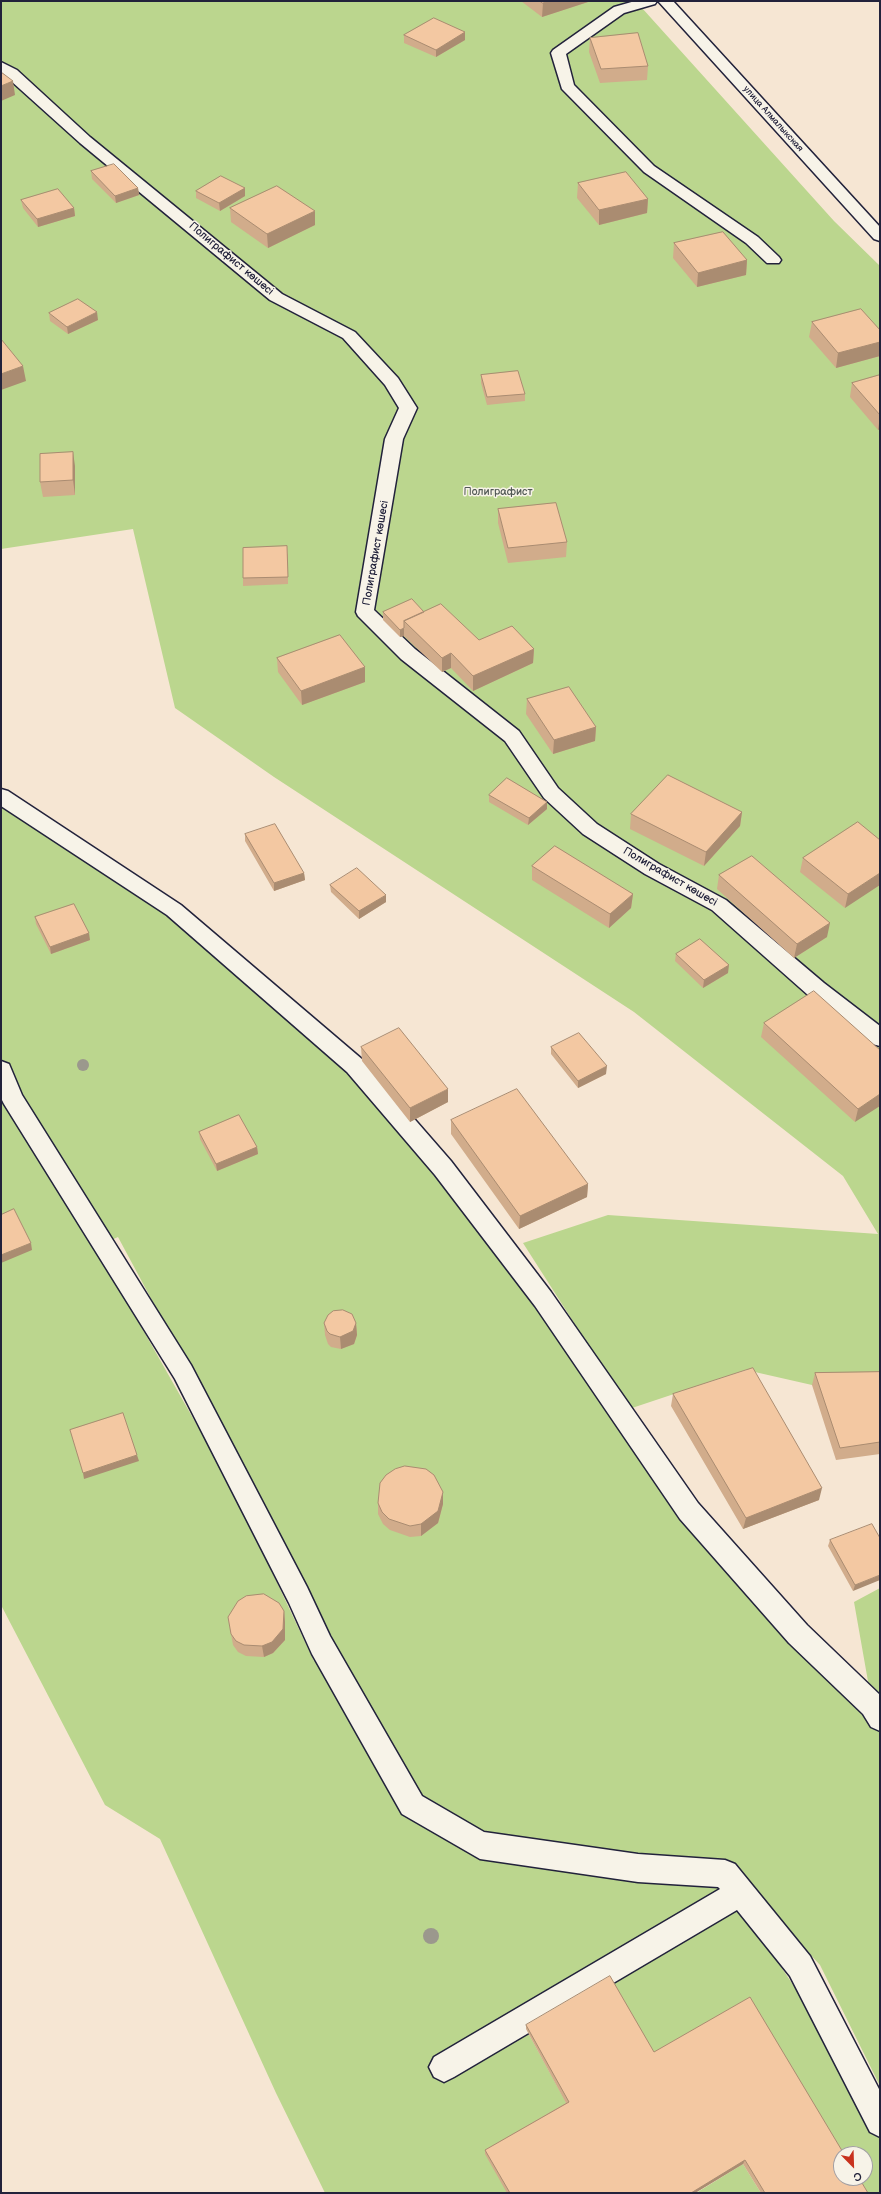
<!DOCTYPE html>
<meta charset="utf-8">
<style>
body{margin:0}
#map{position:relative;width:881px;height:2194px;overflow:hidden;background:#f6e6d3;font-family:"Balsamiq Sans",sans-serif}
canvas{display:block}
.frame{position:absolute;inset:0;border:2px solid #22223b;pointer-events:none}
.north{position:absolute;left:833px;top:2146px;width:40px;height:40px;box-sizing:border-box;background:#f7f3e8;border:1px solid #a29fa3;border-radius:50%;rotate:157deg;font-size:11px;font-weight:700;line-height:16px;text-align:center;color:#22223b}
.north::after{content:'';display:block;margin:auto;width:14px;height:18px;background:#c8321e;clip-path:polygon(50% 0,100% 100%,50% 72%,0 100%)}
</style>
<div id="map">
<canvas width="881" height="2194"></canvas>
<div class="frame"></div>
<div class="north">С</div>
</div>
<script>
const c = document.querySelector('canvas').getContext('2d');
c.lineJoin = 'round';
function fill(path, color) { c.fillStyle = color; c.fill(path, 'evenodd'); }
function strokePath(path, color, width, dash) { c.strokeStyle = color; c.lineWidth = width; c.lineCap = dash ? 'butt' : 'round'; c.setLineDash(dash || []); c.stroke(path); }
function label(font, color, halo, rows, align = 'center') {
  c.font = font + ' "Balsamiq Sans",sans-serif'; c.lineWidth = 3; c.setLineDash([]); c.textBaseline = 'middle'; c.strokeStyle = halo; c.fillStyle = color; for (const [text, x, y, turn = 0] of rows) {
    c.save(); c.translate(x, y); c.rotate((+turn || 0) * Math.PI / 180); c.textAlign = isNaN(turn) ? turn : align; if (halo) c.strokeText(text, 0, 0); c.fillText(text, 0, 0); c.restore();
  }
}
fill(new Path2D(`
 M1,1H633L642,8L834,221L880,266V1384L812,1385L746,1370L629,1409L523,1243L608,1215L878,1234L843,1176L634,1012L274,777L175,708L133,529L1,549Z
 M1,796L174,910L355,1066L443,1168L689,1511L872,1704L854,1602L880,1588V2086L820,1965L779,1921L742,1908L815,2018L880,2140V2193H863L854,2178H865V2154H841L653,2057L526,2029L568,2106L507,2193H325L276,2093L160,1839L105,1805L1,1605ZM118,1237L322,1617L314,1661L239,1502L215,1457L96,1247Z
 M743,2164L761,2193H696Z`), '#bbd68e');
const minor = new Path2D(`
 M635,1H657L655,4L624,13L566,54L574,85L654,166L758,237L779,257L781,260L779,263H767L746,243L644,172L562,89L551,53L553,50L614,7Z
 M658,1H673L880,227V241L874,239Z
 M1,62L17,70L90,137L282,294L355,332L398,378L417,408L403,439L374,610L415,649L519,731L558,788L597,824L659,864L726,900L824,983L880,1026V1046L872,1044L808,995L712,910L645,874L583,834L544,798L505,741L401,659L358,616L356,612L385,439L399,408L385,385L343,338L270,300L80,143L1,72Z
 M1,789L8,791L181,905L363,1060L451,1161L551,1292L698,1503L807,1625L880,1695V1731L871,1727L863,1714L789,1643L680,1519L535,1306L435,1175L347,1072L167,915L1,806Z
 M1,1061L9,1064L22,1095L191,1365L307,1587L330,1636L422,1796L484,1832L638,1854L725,1860L735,1864L810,1956L880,2091V2137L870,2132L790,1976L737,1910L454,2077L444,2082L434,2077L429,2067L434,2057L720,1889L718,1887L638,1882L480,1859L402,1814L312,1654L289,1603L175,1379L4,1104L1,1098Z`);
strokePath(minor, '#22223b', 3);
fill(minor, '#f7f3e8');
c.fillStyle = '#9b988d';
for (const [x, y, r] of [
 [83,1065,6],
 [431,1936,8]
]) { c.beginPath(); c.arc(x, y, r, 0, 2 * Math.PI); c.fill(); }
fill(new Path2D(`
 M521,1H588V2L542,17Z
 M465,32V40L436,57L404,43V35Z
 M590,38L648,66L647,80L600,83L589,52Z
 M91,171L138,188L139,195L116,203L92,179Z
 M578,183L648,199L647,213L599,225L577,198Z
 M245,188V196L220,211L196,198V191Z
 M21,200L74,208L75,216L38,227L23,208Z
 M230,208L315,225L268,248L231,222Z
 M674,243L747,260L746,275L697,287L673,258Z
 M49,313L98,320L68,334L50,321Z
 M812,322L880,330V356L836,368L809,337Z
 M481,375L525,394V401L487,405L481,383Z
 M880,375V429L878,430L850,397L852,383Z
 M75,466V495L43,497L40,482Z
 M498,509L567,542L566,557L508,563L498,523Z
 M288,554V584L243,586V578Z
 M383,612H424L479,640L534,649L533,663L473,691L451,668L442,672L404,636L400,637L383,620Z
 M277,658L365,682L302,705L278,672Z
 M527,699L596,727L595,741L553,754L526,714Z
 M489,795L547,809L528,825L489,802Z
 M742,812L740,826L704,866L630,829L631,814Z
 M245,834L304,873L305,880L274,891L245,841Z
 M880,840L845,908L800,872L803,858Z
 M532,866L633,894L631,908L609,928L532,880Z
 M719,875L827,937L794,958L717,889Z
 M330,885L386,902L359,919L331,892Z
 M35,917L90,940L51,954L36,924Z
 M676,954L728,973L703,988L675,961Z
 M764,1023L880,1050L855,1122L761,1037Z
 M361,1047L448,1102L410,1122L362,1061Z
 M551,1047L606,1074L578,1088L551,1054Z
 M451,1120L588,1184L587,1197L519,1229L451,1134Z
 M199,1132L257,1147L258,1154L217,1171L200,1139Z
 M324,1323H356L357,1335L354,1344L341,1349L331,1347L328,1344L325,1335Z
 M880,1372V1454L836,1460L812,1385L815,1373Z
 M673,1394L819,1500L743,1529L671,1406Z
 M443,1492V1504L438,1523L421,1536L410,1537L390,1530L383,1524L378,1514V1503Z
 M880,1538L853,1591L828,1546L830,1540Z
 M284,1611L285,1622V1640L273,1653L264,1657L246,1656L238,1652L233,1645L231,1634Z
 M526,2025L654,2052L868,2193H761L743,2164L695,2193H507L485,2154V2150L566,2103L526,2029Z`), '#d1ac8b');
fill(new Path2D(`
 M548,1H588V2L542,17L543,3Z
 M465,32V40L436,57V50Z
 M13,81L15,95L1,101V86Z
 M138,188L139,195L116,203L115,196Z
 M245,188V196L220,211L219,203Z
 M648,199L647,213L599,225V210Z
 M74,208L75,216L38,227L37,219Z
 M315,211V225L268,248L267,234Z
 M747,260L746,275L697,287L698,273Z
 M97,312L98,320L68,334L67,327Z
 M880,342V356L836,368L838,353Z
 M23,366L26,381L1,390V374Z
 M880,417V429L878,430Z
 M73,452L75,466V495L73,480Z
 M404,628V636L400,637V630Z
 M534,649L533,663L473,691V676Z
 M451,653V668L442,672V658Z
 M365,667V682L302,705L301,691Z
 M596,727L595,741L553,754L554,740Z
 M547,802V809L528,825L529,818Z
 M742,812L740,826L704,866L706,852Z
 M304,873L305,880L274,891V883Z
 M880,873V885L845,908L848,894Z
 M633,894L631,908L609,928L610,914Z
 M386,895V902L359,919V911Z
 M830,923L827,937L794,958L797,944Z
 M89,933L90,940L51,954L50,947Z
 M729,965L728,973L703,988L704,980Z
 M607,1066L606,1074L578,1088V1081Z
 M448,1089V1102L410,1122V1108Z
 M880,1094V1106L855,1122L858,1109Z
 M257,1147L258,1154L217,1171L216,1164Z
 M588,1184L587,1197L519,1229L520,1216Z
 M31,1243L32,1250L1,1263V1255Z
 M356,1323L357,1335L354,1344L341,1349L340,1337Z
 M137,1455L139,1461L84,1479L83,1473Z
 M822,1488L819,1500L743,1529L746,1518Z
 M443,1492V1504L438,1523L421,1536V1524Z
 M880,1575V1580L853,1591L855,1585Z
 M284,1611L285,1622V1640L273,1653L264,1657L262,1646Z
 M745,2160L743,2164L695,2193H691Z`), '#aa8c71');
const building = new Path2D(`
 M540,1H548L543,3Z
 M434,18L465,32L436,50L404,35Z
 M638,33L648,66L601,69L590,38Z
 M1,72L13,81L1,86Z
 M114,164L138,188L115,196L91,171Z
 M626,172L648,199L599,210L578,183Z
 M221,176L245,188L219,203L196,191Z
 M277,186L315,211L267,234L230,208Z
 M58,189L74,208L37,219L21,200Z
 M723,232L747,260L698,273L674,243Z
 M78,299L97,312L67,327L49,313Z
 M861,309L880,330V342L838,353L812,322Z
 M1,339L23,366L1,374Z
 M518,371L525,394L487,397L481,375Z
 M880,375V415L852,383Z
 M73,452V480L40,482V454Z
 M556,503L567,542L508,548L498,509Z
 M287,546L288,577L243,578V548Z
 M412,599L424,612L404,621V628L400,630L383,612Z
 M441,604L479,640L512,626L534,649L473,676L451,653L442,658L404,621Z
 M340,635L365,667L301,691L277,658Z
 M569,687L596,727L554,740L527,699Z
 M668,775L742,812L706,852L631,814Z
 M507,778L547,802L529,818L489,795Z
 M858,822L880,840V873L848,894L803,858Z
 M275,824L304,873L274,883L245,834Z
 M555,846L633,894L610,914L532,866Z
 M752,856L830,923L797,944L719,875Z
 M357,868L386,895L359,911L330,885Z
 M74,904L89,933L50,947L35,917Z
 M700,939L729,965L704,980L676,954Z
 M814,991L880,1050V1094L858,1109L764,1023Z
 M399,1028L448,1089L410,1108L361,1047Z
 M579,1033L607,1066L578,1081L551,1047Z
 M517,1089L588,1184L520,1216L451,1120Z
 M239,1115L257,1147L216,1164L199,1132Z
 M14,1209L31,1243L1,1255V1215Z
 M343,1310L352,1314L356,1323L353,1331L340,1337L330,1334L327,1331L324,1323L328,1315L333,1311Z
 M753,1368L822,1488L746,1518L673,1394Z
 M880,1372V1442L840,1448L815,1373Z
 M123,1413L137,1455L83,1473L70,1430Z
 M405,1466L426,1469L434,1475L443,1492L438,1511L421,1524L410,1526L389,1519L382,1512L378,1503L380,1483L386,1475L395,1469Z
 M872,1524L880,1538V1575L855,1585L830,1540Z
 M264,1594L279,1603L284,1611L283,1629L272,1642L262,1646L244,1645L236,1641L231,1634L228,1617L238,1601L246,1596Z
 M610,1976L654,2052L750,1997L844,2154H841V2178H859L868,2193H765L745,2160L691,2193H510L485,2150L569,2102L526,2025Z`);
fill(building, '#f3c8a2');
strokePath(building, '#aa8c71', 1);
label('9px', '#22223b', '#f7f3e8', [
 ["улица Алмалыкская",773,119,48]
]);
label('11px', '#22223b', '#f7f3e8', [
 ["Полиграфист көшесі",231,259,40],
 ["Полиграфист көшесі",376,553,-80],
 ["Полиграфист көшесі",670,877,30]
]);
label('11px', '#505854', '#f7f3e8', [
 ["Полиграфист",498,492]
]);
</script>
